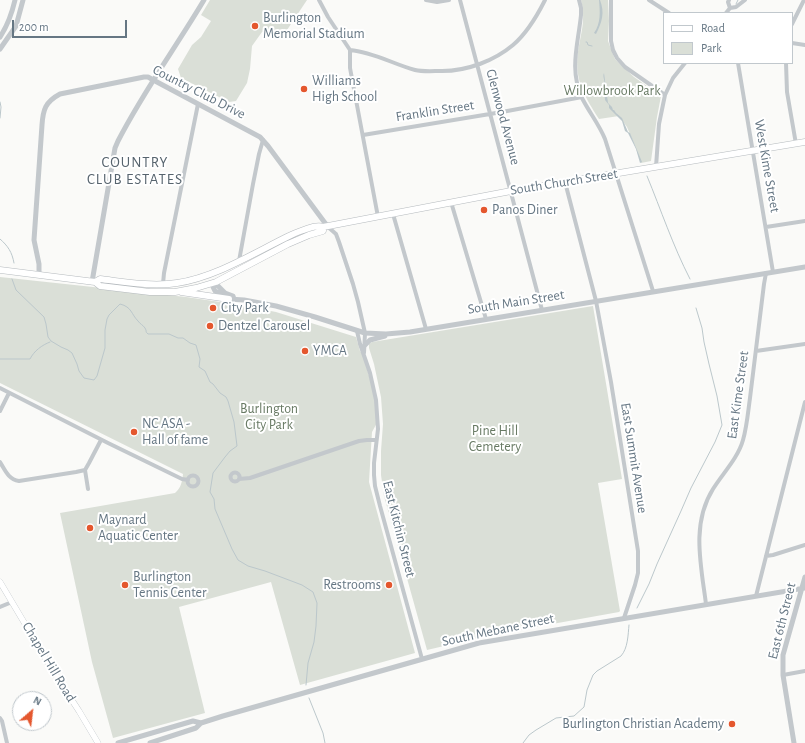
<!DOCTYPE html>
<style>
body{margin:0}
#map{position:relative;width:805px;height:743px;overflow:hidden;background:#fafaf8;font-family:"Alegreya Sans",sans-serif}
canvas{display:block}
.legend{position:absolute;left:663px;top:12px;width:130px;height:52px;box-sizing:border-box;background:#fff;border:1px solid #c1c8cd;margin:0;padding:5px 7px;list-style:none;font-size:12px;color:#657683}
.legend li{display:flex;align-items:center;gap:8px;height:20px}
.legend b{width:20px;border:1px solid #c1c8cd}
.north{position:absolute;left:12px;top:691px;width:40px;height:40px;box-sizing:border-box;background:#fff;border:1px solid #c1c8cd;border-radius:50%;rotate:28deg;font-size:11px;font-weight:700;line-height:16px;text-align:center;color:#657683}
.north::after{content:'';display:block;margin:auto;width:14px;height:18px;background:#e4572e;clip-path:polygon(50% 0,100% 100%,50% 72%,0 100%)}
.scale{position:absolute;left:12px;top:20px;width:115px;height:18px;box-sizing:border-box;border:2px solid #657683;border-top:0;padding-left:5px;font-size:12px;line-height:14px;white-space:nowrap;color:#657683;-webkit-text-stroke:3px #fff;paint-order:stroke}
</style>
<div id="map">
<canvas width="805" height="743"></canvas>
<ul class="legend">
<li><b style="height:5px;background:#fff"></b>Road</li>
<li><b style="height:11px;background:#dadfd7"></b>Park</li>
</ul>
<div class="north">N</div>
<div class="scale">200 m</div>
</div>
<script>
const c = document.querySelector('canvas').getContext('2d');
c.lineJoin = 'round';
function fill(path, color) { c.fillStyle = color; c.fill(path, 'evenodd'); }
function strokePath(path, color, width, dash) { c.strokeStyle = color; c.lineWidth = width; c.lineCap = dash ? 'butt' : 'round'; c.setLineDash(dash || []); c.stroke(path); }
function label(font, color, halo, rows, align = 'center') {
  c.font = font + ' "Alegreya Sans",sans-serif'; c.lineWidth = 4; c.setLineDash([]); c.textBaseline = 'middle'; c.strokeStyle = halo; c.fillStyle = color; for (const [text, x, y, turn = 0] of rows) {
    c.save(); c.translate(x, y); c.rotate((+turn || 0) * Math.PI / 180); c.textAlign = isNaN(turn) ? turn : align; if (halo) c.strokeText(text, 0, 0); c.fillText(text, 0, 0); c.restore();
  }
}
fill(new Path2D(`
 M210,0H307L285,33L262,32L252,46L250,69L247,83L236,101L229,102L181,78L178,69L192,45L201,37L211,21L201,15Z
 M581,0H608L609,21L608,41L615,59L634,77L661,96L657,117L651,161L641,163L635,146L627,127L619,116L599,119C585,97 574,80 578,52C581,32 586,21 581,0Z
 M0,277L186,297L234,304L276,312L356,337L360,351L363,355L376,400L378,421L372,432L369,482L415,653L300,685L271,582L179,607L205,713L113,738L92,662L60,513L175,493C181,488 182,482 183,474L0,383Z
 M593,306L622,479L598,483L620,611L619,612L491,635L427,650L384,496L381,475V451L383,424L381,397L374,364L369,348V344L372,342Z`), '#dadfd7');
fill(new Path2D(`
 M599,0H600C605,13 602,22 596,34L594,33C601,23 600,12 599,0Z
 M604,73L608,103L612,107L613,110H614L616,113L622,118L628,132L630,133L642,162L640,163L636,149L628,133L625,131L622,121L609,108V105L605,100L604,86C606,81 602,77 604,73Z`), '#bbc7cb');
strokePath(new Path2D(`
 M736,4L738,0
 M586,42H587L588,45L592,46
 M0,102L1,107L0,118
 M647,176C661,210 673,246 690,279
 M0,239C8,246 12,252 14,263
 M12,279L16,290L44,317L46,324L48,337L51,341L61,347L68,350L72,353L77,364L79,371L84,378L94,380L97,376L105,348V330L107,319L109,315L120,304C132,307 131,314 138,321C140,324 143,325 145,328C148,334 144,330 148,334H169L178,338H183L190,343L196,345L200,359L199,367L205,371L210,382L213,384L220,393L226,397L228,401L234,422L237,446L230,451L225,457L213,473L210,492L214,499L215,509L232,549L238,560L248,566L265,571L302,585L313,592L317,603L316,626L314,642L308,663L306,685
 M0,359H30C34,351 42,345 50,342
 M637,608L649,584L657,564L681,511L691,488L715,442L722,425L717,396L709,364L704,342L702,328L696,308
 M309,698L323,733L325,743
 M523,743L529,735L536,730L556,718L574,716L584,707L587,690L593,675L597,671L621,656C628,648 628,635 629,625`), '#bbc7cb', 1);
const secondary = new Path2D(`
 M0,582L53,671L79,711L98,743`);
const primary = new Path2D(`
 M0,270L95,282L100,286L150,292H175L196,288L216,282L288,244L309,235L323,231V227
 M95,282L100,279C125,282 152,287 177,283C216,277 254,253 289,236C298,232 315,224 323,227L511,191L805,142
 M181,292L229,299`);
strokePath(secondary, '#b3babf', 6);
strokePath(primary, '#b5babe', 7);
strokePath(new Path2D(`
 M319,0L328,17L350,50C373,52 393,64 415,70C423,72 433,71 442,71C467,71 494,61 513,45C527,33 537,16 545,0
 M426,0L437,2L449,0
 M460,0L542,310
 M579,0L581,8V15C578,45 569,69 582,98C589,112 599,124 605,139L653,291
 M611,0V41L613,50L617,58L625,67L665,95
 M649,0L669,13
 M729,0L728,2L730,8
 M726,13L730,8L736,7L745,0
 M792,24L804,0
 M792,43L805,45
 M350,50V68L378,217
 M738,63L773,272
 M786,63L787,92L796,144
 M363,135L502,112L582,97
 M656,167L659,124L665,95L673,78L685,63
 M565,182L596,301L611,382L638,551V573L635,585L624,618
 M451,202L486,319
 M393,214L426,329
 M328,227L336,234L339,242L353,284L358,302L365,333L364,353
 M766,227L805,221
 M239,261L253,184L259,154L263,140
 M163,284L164,273L198,104
 M357,331L360,344L370,373L376,400L378,429L374,463V475L375,486L380,506L422,659
 M756,351L805,344
 M0,388L108,443L182,479L188,480
 M0,411L9,393
 M0,462C5,470 8,479 19,481L76,472L85,470L89,463L101,440
 M85,470L88,489
 M230.5 477a4.5 4.5 0 1 1 9 0a4.5 4.5 0 1 1-9 0Z
 M187.5 481a5.5 5.5 0 1 1 11 0a5.5 5.5 0 1 1-11 0Z
 M239,479L250,478L359,441L367,440H376
 M766,556L773,555L805,545
 M756,596L805,402
 M706,604C701,565 691,524 713,489C723,473 738,458 743,440C747,426 748,412 750,398C755,360 759,322 764,284L766,273
 M0,607L12,602
 M783,675L805,671
 M0,718L2,721L7,743`), '#c3c8cc', 4);
strokePath(new Path2D(`
 M0,37C8,25 12,13 15,0
 M0,49L16,26L23,0
 M39,275V264L34,240L42,125C43,110 45,102 60,94L144,77H148L157,82L260,137L268,146L328,227
 M92,282L115,148L118,141C143,92 176,47 204,0
 M214,284L213,287L215,291L220,294L229,299L244,300L276,306L315,317L365,333L386,334L410,332L805,267
 M214,284L217,285L225,293L233,296L234,299
 M365,345L370,340L385,336
 M118,743L193,721L201,723
 M150,743L196,728L201,723L223,716L479,643L805,588
 M794,743L783,675V655L805,577`), '#c3c8cc', 5);
strokePath(secondary, '#fff', 5.5);
strokePath(primary, '#fff', 6);
for (const [x, y, r, color] of [
 [255,26,4,"#e4572e"],
 [304,89,4,"#e4572e"],
 [484,210,4,"#e4572e"],
 [213,308,4,"#e4572e"],
 [210,326,4,"#e4572e"],
 [305,351,4,"#e4572e"],
 [134,432,4,"#e4572e"],
 [90,528,4,"#e4572e"],
 [125,585,4,"#e4572e"],
 [389,585,4,"#e4572e"],
 [732,724,4,"#e4572e"]
]) { const dot = new Path2D(); dot.arc(x, y, r, 0, 2 * Math.PI); c.fillStyle = color; c.fill(dot); strokePath(dot, '#fff', 1.5); }
label('14px', '#657683', '#fff', [
 ["Burlington",263,18],
 ["Memorial Stadium",263,34],
 ["Williams",312,81],
 ["High School",312,97],
 ["Panos Diner",492,210],
 ["City Park",221,308],
 ["Dentzel Carousel",218,326],
 ["YMCA",313,351],
 ["NC ASA -",142,424],
 ["Hall of fame",142,440],
 ["Maynard",98,520],
 ["Aquatic Center",98,536],
 ["Burlington",133,577],
 ["Tennis Center",133,593],
 ["Restrooms",381,585,"right"],
 ["Burlington Christian Academy",724,724,"right"]
], 'left');
label('14px', '#687a64', '#fff', [
 ["Willowbrook Park",612,91],
 ["Burlington",269,409],
 ["City Park",269,425],
 ["Pine Hill",495,431],
 ["Cemetery",495,447]
]);
label('14px', '#657683', '#fff', [
 ["Country Club Drive",199,92,27],
 ["Franklin Street",435,111,-9],
 ["Glenwood Avenue",503,117,75],
 ["West Kime Street",767,166,80],
 ["South Church Street",564,182,-9],
 ["South Main Street",516,302,-9],
 ["East Kime Street",738,395,-82],
 ["East Summit Avenue",634,458,81],
 ["East Kitchin Street",399,529,76],
 ["East 6th Street",782,621,-76],
 ["South Mebane Street",498,630,-12],
 ["Chapel Hill Road",49,662,59]
]);
c.letterSpacing = '1px';
label('15px', '#57646e', '#fff', [
 ["COUNTRY",135,162],
 ["CLUB ESTATES",135,179]
]);
c.letterSpacing = '0px';
</script>
